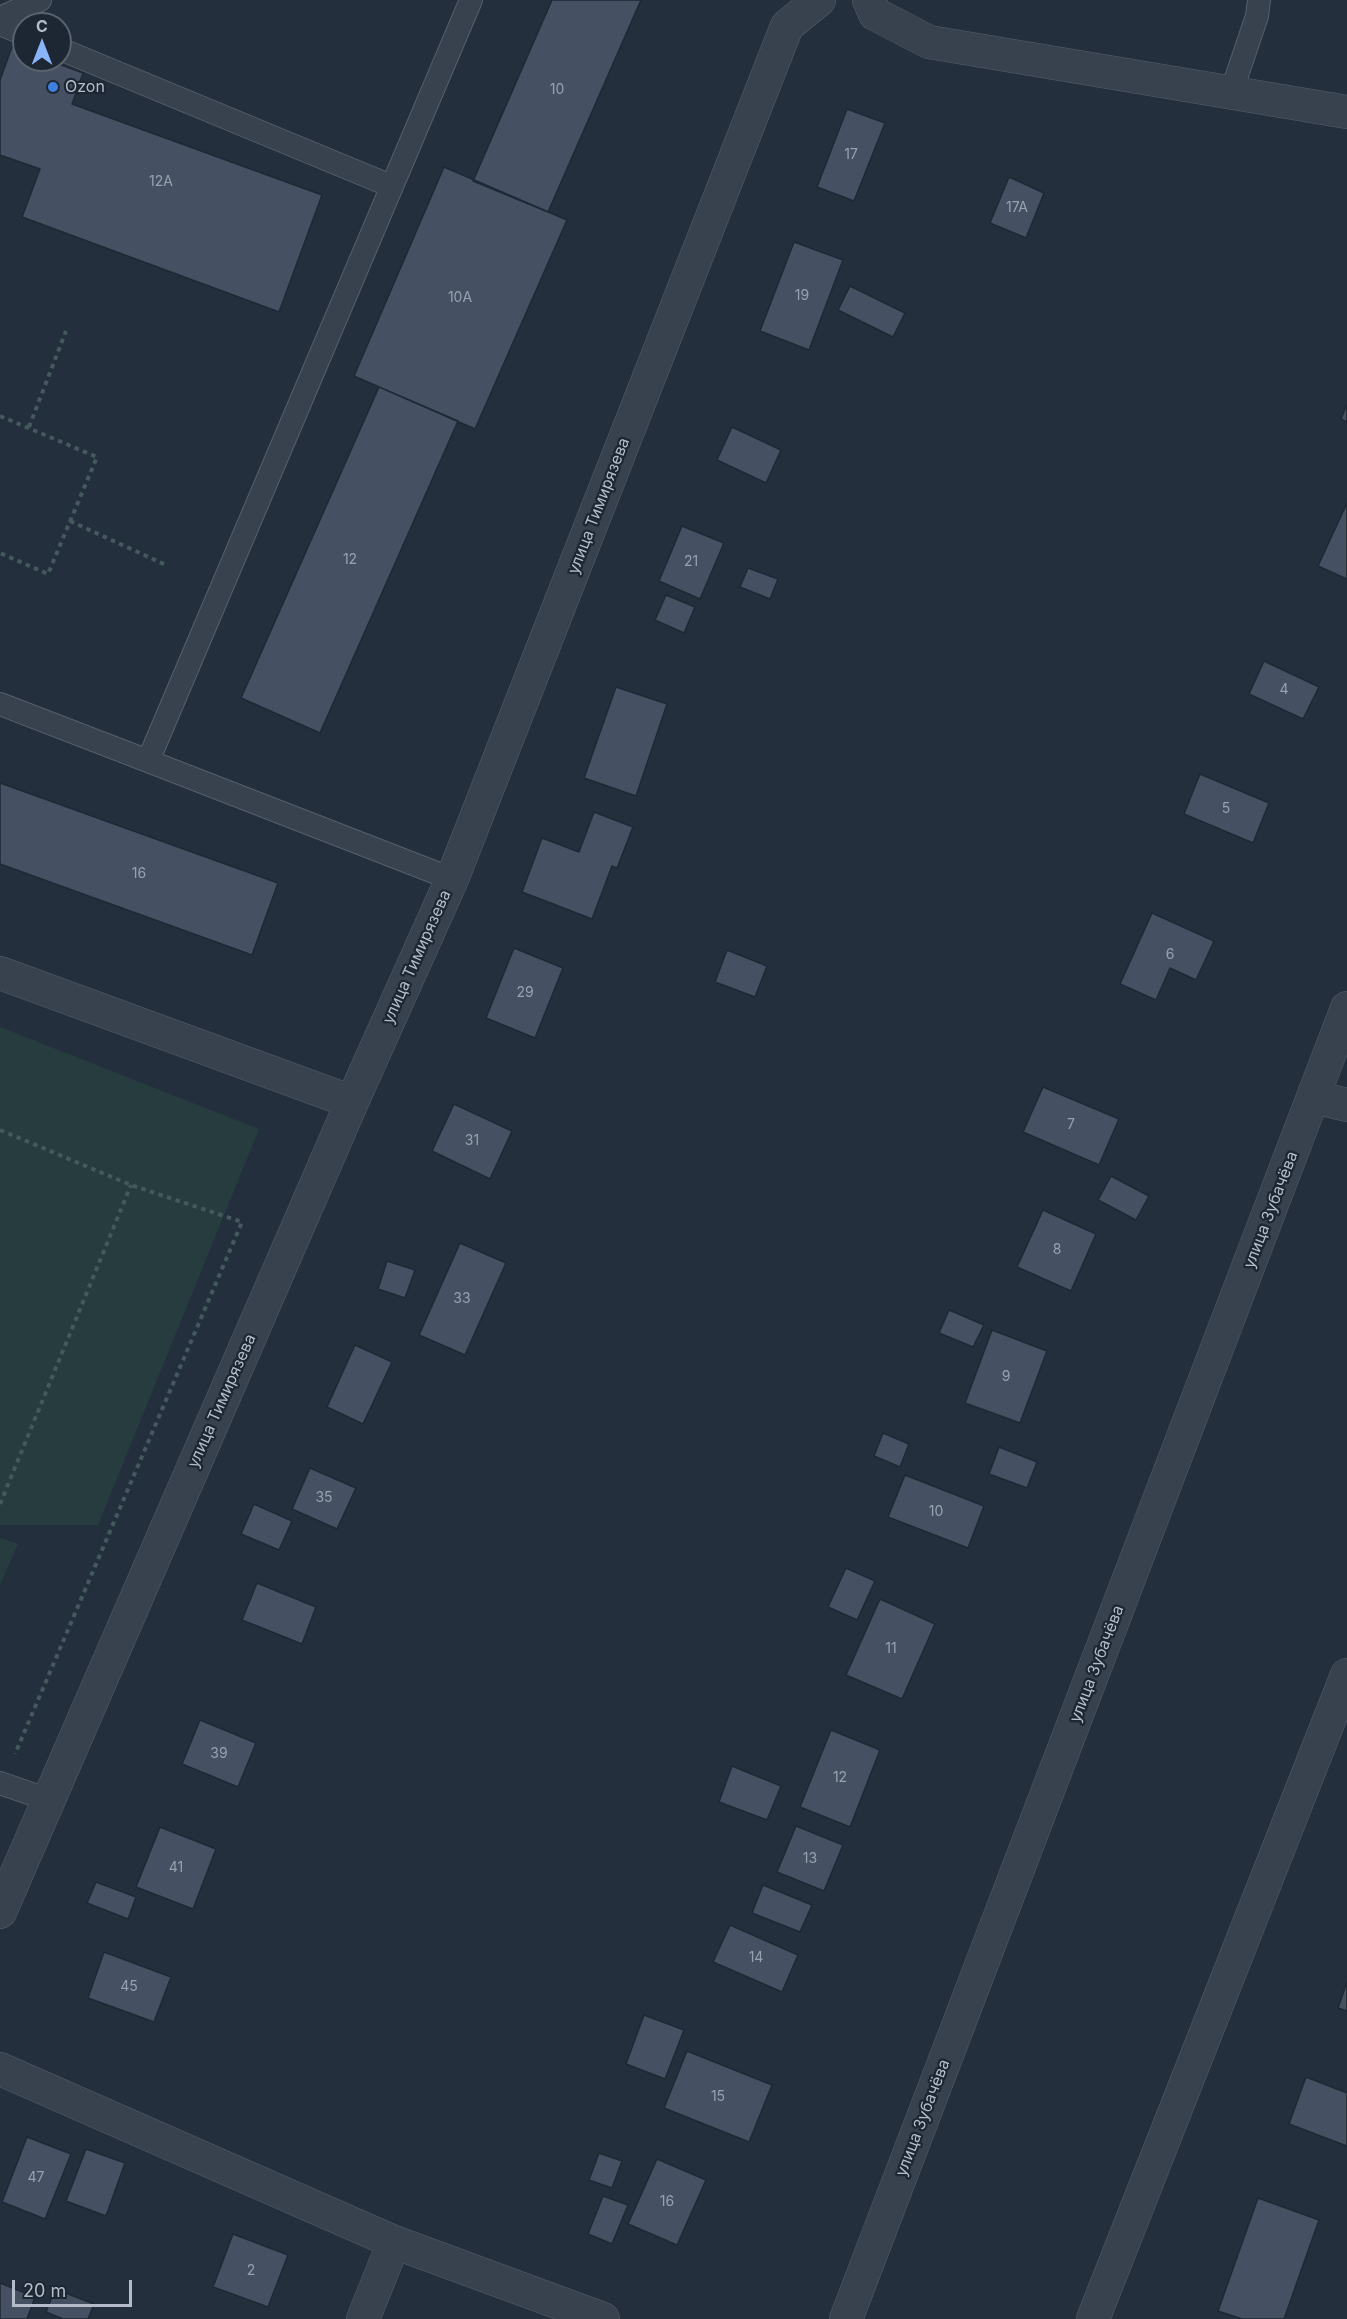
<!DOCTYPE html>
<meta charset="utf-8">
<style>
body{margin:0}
#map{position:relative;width:1347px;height:2319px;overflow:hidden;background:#242f3e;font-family:Inter,sans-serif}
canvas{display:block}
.north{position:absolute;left:12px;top:12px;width:60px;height:60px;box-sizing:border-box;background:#1d2633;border:2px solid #59626f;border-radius:50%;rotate:0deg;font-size:16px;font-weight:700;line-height:24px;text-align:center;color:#b4bcc9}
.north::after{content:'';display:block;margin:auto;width:21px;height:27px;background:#8ab4f8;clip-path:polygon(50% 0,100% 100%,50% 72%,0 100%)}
.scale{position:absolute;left:12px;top:2280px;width:120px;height:27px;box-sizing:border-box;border:3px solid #b4bcc9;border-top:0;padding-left:8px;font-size:18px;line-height:21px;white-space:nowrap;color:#b4bcc9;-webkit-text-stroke:4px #1d2633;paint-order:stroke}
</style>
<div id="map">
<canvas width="1347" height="2319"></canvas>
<div class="north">С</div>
<div class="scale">20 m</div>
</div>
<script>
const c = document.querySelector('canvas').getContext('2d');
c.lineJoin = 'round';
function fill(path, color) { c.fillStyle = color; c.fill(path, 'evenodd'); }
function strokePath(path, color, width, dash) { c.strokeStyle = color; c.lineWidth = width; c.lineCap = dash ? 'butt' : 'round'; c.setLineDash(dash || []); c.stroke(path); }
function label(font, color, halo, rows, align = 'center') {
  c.font = font + ' Inter,sans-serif'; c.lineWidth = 4.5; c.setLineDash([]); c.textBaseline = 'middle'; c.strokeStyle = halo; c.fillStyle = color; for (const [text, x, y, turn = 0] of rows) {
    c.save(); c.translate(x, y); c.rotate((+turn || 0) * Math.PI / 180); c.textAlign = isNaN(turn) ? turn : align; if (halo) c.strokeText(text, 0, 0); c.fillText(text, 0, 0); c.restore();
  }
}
fill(new Path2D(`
 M0,1027L259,1129L98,1525H0Z
 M0,1538L18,1544L0,1585Z`), '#263c3f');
const building = new Path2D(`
 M552,0H641L548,212L473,181Z
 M12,47L24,51V60H48L83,73L72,104L322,195L279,312L22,217L40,169L0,155V80Z
 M847,109L885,123L854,201L817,187Z
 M444,167L567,220L475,429L354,376Z
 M1009,177L1044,193L1026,238L990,223Z
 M794,242L843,260L809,350L760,331Z
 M850,286L905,313L893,337L838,310Z
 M379,387L458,421L320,733L241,698Z
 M1347,404V422L1341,419Z
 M732,427L781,450L766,483L717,460Z
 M1347,503V579L1318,566Z
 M682,526L724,543L700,599L659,581Z
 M748,568L778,579L770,599L740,587Z
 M666,595L695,607L684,633L655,620Z
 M1264,661L1319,687L1303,719L1249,694Z
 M616,687L667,704L636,796L584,778Z
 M1200,774L1269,803L1253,843L1184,814Z
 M0,783L278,883L252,955L0,864Z
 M594,812L633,827L617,868L612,866L592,919L522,892L542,838L579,852Z
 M1152,913L1214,941L1196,980L1170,968L1156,1000L1120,984Z
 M514,948L563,968L535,1038L486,1018Z
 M727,950L767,966L755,997L715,982Z
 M1043,1087L1119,1119L1099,1165L1023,1132Z
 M454,1104L512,1131L490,1179L432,1151Z
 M1111,1176L1149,1196L1136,1220L1098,1200Z
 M1043,1210L1096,1234L1071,1291L1017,1267Z
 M460,1243L506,1263L465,1355L419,1335Z
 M387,1261L415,1270L405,1298L378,1289Z
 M949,1310L984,1325L973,1347L939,1333Z
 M992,1330L1047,1351L1020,1423L965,1403Z
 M355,1345L392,1362L363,1424L327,1407Z
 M883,1433L909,1444L900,1467L874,1456Z
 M999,1447L1037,1462L1027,1488L989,1474Z
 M310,1468L356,1488L337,1529L292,1509Z
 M905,1475L984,1506L968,1548L888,1517Z
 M254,1504L292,1521L279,1550L241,1534Z
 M846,1568L875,1581L857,1620L828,1607Z
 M257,1583L316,1607L302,1644L242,1620Z
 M880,1599L935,1624L902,1699L846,1675Z
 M200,1720L256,1743L238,1787L182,1764Z
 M831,1730L880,1750L850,1827L800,1807Z
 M732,1766L781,1786L767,1820L719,1802Z
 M796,1826L843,1845L824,1891L777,1872Z
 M160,1827L216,1849L193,1909L136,1887Z
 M96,1882L136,1897L128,1919L87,1903Z
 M763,1885L812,1905L800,1932L752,1913Z
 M730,1925L798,1955L782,1992L713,1962Z
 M104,1952L171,1977L154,2022L88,1998Z
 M1347,1982V2011L1338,2008Z
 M644,2015L684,2030L665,2079L626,2064Z
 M687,2051L772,2085L749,2142L664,2108Z
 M1306,2077L1347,2093V2146L1289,2124Z
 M27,2137L71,2154L45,2219L2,2202Z
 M86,2149L125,2163L106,2216L66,2201Z
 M599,2153L622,2161L612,2188L589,2180Z
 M657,2159L706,2180L677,2245L628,2224Z
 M603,2196L628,2205L612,2244L588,2234Z
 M1258,2198L1319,2220L1284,2319H1242L1218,2311Z
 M233,2234L288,2255L268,2307L213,2287Z
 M0,2283L35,2297L27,2319H0Z
 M55,2289L94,2304L88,2319H63L46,2312Z`);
fill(building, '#455162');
strokePath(building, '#1f2835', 1.5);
const service = new Path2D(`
 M0,18L40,0
 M0,24L24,34
 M60,49L391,186
 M1231,93L1257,16L1259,0
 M0,704L148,761
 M452,879L148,761L471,0
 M0,1783L49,1800`);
const minor = new Path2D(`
 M0,973L352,1102
 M1314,1097L1347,1105
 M0,1912L352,1102L452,879L787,26L819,0
 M0,2069L394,2242L603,2319
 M363,2319L394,2242
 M846,2319L1347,1008
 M1093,2319L1347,1675`);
const tertiary = new Path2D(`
 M869,0L875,14L929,42L1347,112`);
strokePath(service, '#565f6c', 24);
strokePath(minor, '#565f6c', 34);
strokePath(tertiary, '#565f6c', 34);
strokePath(new Path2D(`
 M0,416L97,457L48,574L0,553
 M29,427L66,331
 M70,521L168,566
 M0,1130L131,1185L242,1222L15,1754
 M0,1504L131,1185`), '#44595c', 4, [4.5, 4.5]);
strokePath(service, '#38414e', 22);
strokePath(minor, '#38414e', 33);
strokePath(tertiary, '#38414e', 33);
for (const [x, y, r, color] of [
 [53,87,6,"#3f7fe0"]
]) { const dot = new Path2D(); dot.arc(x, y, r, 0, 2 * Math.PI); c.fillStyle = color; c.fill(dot); strokePath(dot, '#1d2633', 2); }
label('14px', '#98a1af', null, [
 ["10",557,90],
 ["17",851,155],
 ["12А",161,182],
 ["17А",1017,208],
 ["19",802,296],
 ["10А",460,298],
 ["12",350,560],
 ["21",691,562],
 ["4",1284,690],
 ["5",1226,809],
 ["16",139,874],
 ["6",1170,955],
 ["29",525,993],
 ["7",1071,1125],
 ["31",472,1141],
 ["8",1057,1250],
 ["33",462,1299],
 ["9",1006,1377],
 ["35",324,1498],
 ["10",936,1512],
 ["11",891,1649],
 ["39",219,1754],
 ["12",840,1778],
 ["13",810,1859],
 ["41",176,1868],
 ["14",756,1958],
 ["45",129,1987],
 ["15",718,2097],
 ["47",36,2178],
 ["16",667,2202],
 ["2",251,2271]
]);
label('16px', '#b4bcc9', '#1d2633', [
 ["Ozon",65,87]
], 'left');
label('16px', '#b4bcc9', '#1d2633', [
 ["улица Тимирязева",599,506,-69],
 ["улица Тимирязева",417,957,-66],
 ["улица Зубачёва",1271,1210,-69],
 ["улица Тимирязева",222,1401,-66],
 ["улица Зубачёва",1097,1664,-69],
 ["улица Зубачёва",923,2118,-69]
]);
</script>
